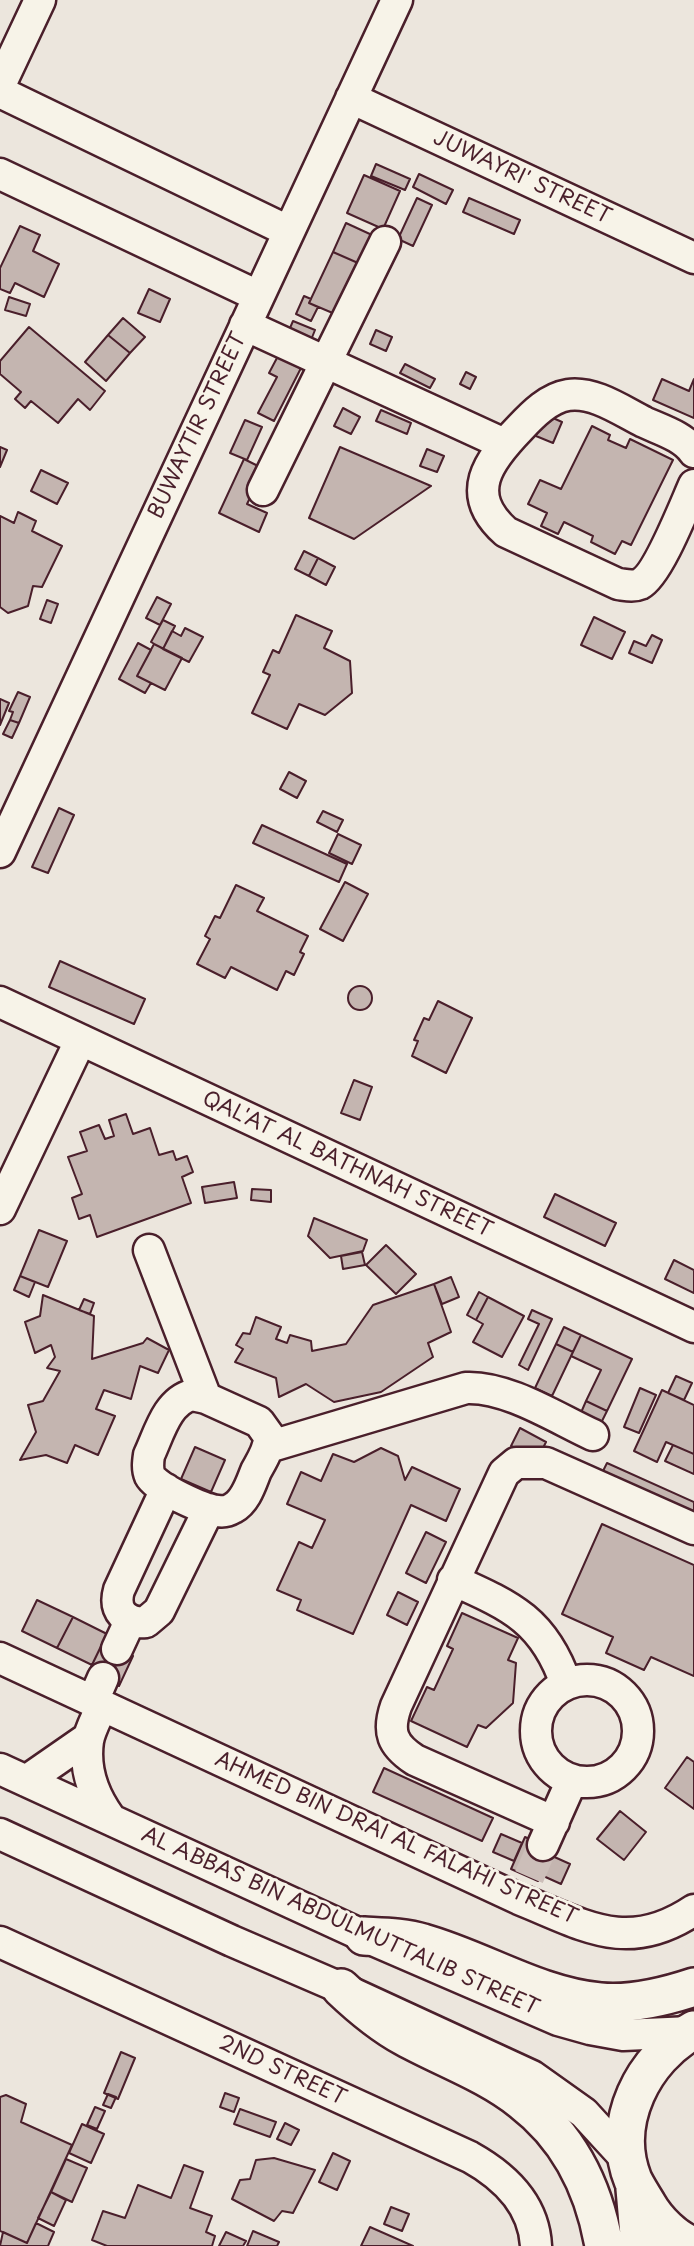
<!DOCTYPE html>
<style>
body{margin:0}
canvas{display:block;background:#ece6dd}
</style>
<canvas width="694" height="2246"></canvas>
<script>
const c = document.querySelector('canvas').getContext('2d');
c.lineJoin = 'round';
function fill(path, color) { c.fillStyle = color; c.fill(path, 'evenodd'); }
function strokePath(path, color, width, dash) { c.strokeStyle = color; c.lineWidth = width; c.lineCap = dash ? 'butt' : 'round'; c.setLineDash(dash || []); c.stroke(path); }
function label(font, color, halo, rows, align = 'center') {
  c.font = font + ' "Playpen Sans",sans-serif'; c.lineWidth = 6; c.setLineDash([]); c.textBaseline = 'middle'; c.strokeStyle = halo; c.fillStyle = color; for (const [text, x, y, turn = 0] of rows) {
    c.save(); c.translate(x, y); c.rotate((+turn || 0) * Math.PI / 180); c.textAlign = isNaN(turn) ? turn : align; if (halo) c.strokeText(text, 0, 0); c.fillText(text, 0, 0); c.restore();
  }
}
const building = new Path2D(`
 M376,164L410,179L405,190L371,176Z
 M419,174L453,190L446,204L413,187Z
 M364,175L400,191L383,229L347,213Z
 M417,198L432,205L413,246L398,239Z
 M469,198L520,220L514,234L463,212Z
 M346,223L372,235L358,263L333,252Z
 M20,226L40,235L33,251L59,264L44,297L15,283L10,293L0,289V268Z
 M333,252L358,263L335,314L309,303Z
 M149,289L170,299L160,322L138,313Z
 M304,296L311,299L309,303L318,307L311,321L296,314Z
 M9,297L30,304L26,316L5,310Z
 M123,318L145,337L130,353L108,335Z
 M293,321L315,330L309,345L287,335Z
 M29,327L105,391L90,410L78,399L58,423L31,401L25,408L15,399L21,392L0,374V361Z
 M376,330L392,337L386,351L370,344Z
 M108,335L130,353L106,381L85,362Z
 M278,356L301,368L274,421L258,413L277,377L269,373Z
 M405,364L435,379L430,388L400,373Z
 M466,372L476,377L470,389L460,384Z
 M662,379L689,391L694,379V418L653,400Z
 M343,408L360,417L351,434L334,426Z
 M381,410L411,423L407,434L376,421Z
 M544,414L562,422L553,443L536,436Z
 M245,420L262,427L247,460L230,453Z
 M592,426L610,435L608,440L626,448L630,439L673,460L631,545L622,541L615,554L591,542L593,536L564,522L558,534L541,526L547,513L528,504L540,480L561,489Z
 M0,447L7,450L0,467Z
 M340,447L431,486L354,539L309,518Z
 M427,449L444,456L437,472L420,466Z
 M244,459L264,469L247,504L267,513L259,532L219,513Z
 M41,470L68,483L57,504L31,491Z
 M18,512L36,521L32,531L62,546L42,587L33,586L28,606L8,613L0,607V516L14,523Z
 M304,551L318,558L309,576L295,569Z
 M318,558L335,567L326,585L309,576Z
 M157,597L171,604L160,625L146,618Z
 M47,600L58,604L51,623L40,619Z
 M296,615L332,631L324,648L350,661L352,693L325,715L299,704L287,729L252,713L270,675L263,672L273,650L279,653Z
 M594,617L625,632L612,659L581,645Z
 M163,620L175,626L163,649L151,642Z
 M185,628L203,637L189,662L163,649L172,631L181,636Z
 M652,635L662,640L652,663L629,653L634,641L646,646Z
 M138,643L151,650L137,676L151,683L145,693L119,679Z
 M154,644L182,658L165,690L137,676Z
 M18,692L30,697L19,723L10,720L13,712L9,711Z
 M0,699L9,703L0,725Z
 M10,720L19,723L12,738L3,734Z
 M289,772L306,781L297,798L280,789Z
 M59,808L74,815L48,873L32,867Z
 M323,811L343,820L337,832L317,822Z
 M262,825L347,864L339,882L253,843Z
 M338,834L361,845L352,864L329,853Z
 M345,882L368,894L343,941L320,929Z
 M236,885L264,898L257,911L308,936L300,952L304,954L294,975L286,971L277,990L231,967L225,978L197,964L210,939L205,936L215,916L220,918Z
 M60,961L145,999L134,1024L49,987Z
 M348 998a12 12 0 1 1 24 0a12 12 0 1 1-24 0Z
 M438,1001L472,1018L446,1073L412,1056L418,1041L414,1040L424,1018L429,1020Z
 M354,1080L372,1087L360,1120L341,1113Z
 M126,1114L133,1134L150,1128L159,1155L173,1151L176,1160L187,1156L193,1172L182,1177L191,1203L97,1237L90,1215L79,1219L72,1198L82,1194L68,1157L87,1151L80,1132L99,1125L105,1139L114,1136L109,1120Z
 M234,1182L237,1198L205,1203L202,1187Z
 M252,1189L271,1190V1202L251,1200Z
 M555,1194L616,1223L605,1246L544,1217Z
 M314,1218L367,1240L363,1251L330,1258L308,1236Z
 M39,1230L67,1241L48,1287L20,1276Z
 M386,1245L416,1274L396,1294L366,1265Z
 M362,1252L365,1265L343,1269L341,1256Z
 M674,1260L694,1270V1293L665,1279Z
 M20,1276L35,1282L29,1297L14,1290Z
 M451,1277L459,1297L442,1304L434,1284Z
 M434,1284L451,1332L428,1343L433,1357L381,1392L334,1402L306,1384L279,1397L276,1378L235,1362L243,1349L236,1345L243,1333L250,1334L256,1317L281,1327L276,1339L287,1343L290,1335L311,1341L312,1351L346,1344L373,1305Z
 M479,1292L488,1297L476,1320L467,1315Z
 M43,1295L94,1316L92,1359L143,1343L147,1338L169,1350L158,1373L140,1366L131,1399L104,1390L96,1409L115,1416L98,1455L75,1445L67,1463L46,1455L20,1460L36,1432L28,1405L43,1401L60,1371L47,1368L55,1357L51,1345L35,1353L25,1322L40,1316Z
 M488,1297L524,1316L502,1357L473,1342L483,1324L476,1320Z
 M84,1299L94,1303L90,1314L79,1310Z
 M532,1310L552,1319L528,1370L519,1365L539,1324L528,1319Z
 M564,1327L581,1335L573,1352L556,1344Z
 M581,1335L632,1359L607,1411L586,1401L601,1370L571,1356Z
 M556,1344L573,1352L552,1396L535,1388Z
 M676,1376L692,1383L684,1400L668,1393Z
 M640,1388L656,1395L639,1433L624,1427Z
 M662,1390L694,1405V1454L666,1442L657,1462L634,1451Z
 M586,1401L607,1411L600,1425L580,1415Z
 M520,1428L546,1442L537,1460L511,1446Z
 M673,1445L694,1454V1474L665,1461Z
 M195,1447L225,1460L211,1492L181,1479Z
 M381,1448L398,1456L405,1480L412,1467L460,1489L446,1521L411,1505L353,1634L297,1610L301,1600L277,1590L299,1542L312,1548L325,1520L287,1504L301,1472L321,1481L333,1454L354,1462Z
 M607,1463L694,1502V1522L599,1479Z
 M602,1524L694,1565V1676L651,1657L644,1670L606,1653L613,1637L562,1614Z
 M426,1532L446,1542L426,1583L406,1573Z
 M398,1592L418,1602L407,1625L387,1615Z
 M37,1600L73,1617L57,1648L22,1631Z
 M462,1613L518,1638L508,1660L516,1663L513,1703L486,1728L478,1725L467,1747L411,1721L427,1687L434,1690L453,1649L447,1646Z
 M73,1617L107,1634L92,1665L57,1648Z
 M103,1642L133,1656L119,1686L89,1671Z
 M687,1757L694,1762V1809L665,1788Z
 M384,1768L493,1818L482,1841L373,1792Z
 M620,1811L646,1832L624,1860L597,1839Z
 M501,1834L522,1843L514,1861L493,1852Z
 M525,1837L552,1849L538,1881L511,1869Z
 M550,1855L570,1864L561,1884L541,1875Z
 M121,2052L135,2058L118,2099L104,2093Z
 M225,2093L239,2098L234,2112L220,2107Z
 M108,2094L116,2097L111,2108L103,2105Z
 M6,2095L26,2104L21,2122L72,2145L27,2243L0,2231V2097Z
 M95,2107L105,2111L97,2129L87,2125Z
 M240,2109L276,2122L270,2137L234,2124Z
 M285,2123L299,2130L291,2145L277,2139Z
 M82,2124L104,2134L91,2163L69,2153Z
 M333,2153L350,2161L337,2190L319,2182Z
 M274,2158L315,2170L293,2213L282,2211L274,2221L232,2199L240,2180L250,2179L256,2160Z
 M66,2159L87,2168L72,2202L51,2192Z
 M184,2165L203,2172L190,2208L212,2216L206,2232L215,2236L212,2246H107L92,2240L103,2211L125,2218L138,2185L171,2198Z
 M51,2192L66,2200L54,2226L38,2218Z
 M391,2207L409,2214L402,2231L384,2224Z
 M36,2223L54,2232L48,2246H0L3,2232L27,2243Z
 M370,2227L413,2246H361Z
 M253,2231L279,2242L277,2246H247Z
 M226,2232L246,2241L243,2246H219Z`);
fill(building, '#c4b5b0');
strokePath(building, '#4a1f2b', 2);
strokePath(new Path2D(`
 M529,1877L543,1845`), '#ccbeb9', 30, [30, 15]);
const minor = new Path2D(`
 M0,85L40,0
 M0,92L288,231
 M351,98L694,258
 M0,174L258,296
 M245,325L504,444
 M694,452C683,436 661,430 644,422C622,411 594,391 568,395C549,398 533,414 520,428C488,461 463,494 506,532L618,584C626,585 633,587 640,584C658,575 685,505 694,485
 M263,490L385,242
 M0,852L397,0
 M0,1002L694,1327
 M0,1209L80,1041
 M149,1250L206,1398
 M192,1395L206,1398L259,1422L269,1436C270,1448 262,1460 256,1471C251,1483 246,1501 233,1508C228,1511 223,1512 218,1511C204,1510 156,1488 150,1476C147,1469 148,1462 149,1455C159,1434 167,1401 192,1395Z
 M268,1447L466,1388C507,1386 556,1418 593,1435
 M166,1489L119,1590C113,1611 126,1624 146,1622L159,1611L209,1509
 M453,1580C511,1606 544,1620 566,1684
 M117,1649L130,1621
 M0,1658L519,1899C584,1925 627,1955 694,1910
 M536 1731a51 51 0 1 1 102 0a51 51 0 1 1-102 0Z
 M93,1701L103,1678
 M102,1705C98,1716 90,1729 88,1741C84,1769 94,1796 110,1818
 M0,1769L364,1936L558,2020L590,2029L623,2035L691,2032
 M26,1781L88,1738
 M554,1822L415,1760C392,1745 387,1732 396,1706L504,1473L516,1463H546L694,1529
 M0,1834L232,1941L341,1988L532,2076L584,2113L628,2161
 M543,1845L572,1780
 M0,1942L470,2157C504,2176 534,2204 536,2246`);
const major = new Path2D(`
 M364,1936C384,1937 404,1937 423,1943C483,1960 537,1996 600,2002C632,2005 664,1997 694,1987
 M341,1988C361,2007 381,2024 405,2037C443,2058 487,2073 522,2101C569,2137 594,2188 604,2246
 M635,2189L640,2246
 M694,2246C675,2240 656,2220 647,2204C642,2196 637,2188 633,2180C610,2123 643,2058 694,2030`);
strokePath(minor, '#4a1f2b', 35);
strokePath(major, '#4a1f2b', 42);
strokePath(minor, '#f7f3e8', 30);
strokePath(major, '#f7f3e8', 37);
label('21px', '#4a1f2b', '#f7f3e8', [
 ["JUWAYRI' STREET",522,178,25],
 ["BUWAYTIR STREET",198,426,-65],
 ["QAL'AT AL BATHNAH STREET",347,1165,25],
 ["AHMED BIN DRAI AL FALAHI STREET",396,1839,24],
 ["AL ABBAS BIN ABDULMUTTALIB STREET",340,1922,24],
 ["2ND STREET",282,2071,25]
]);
</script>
